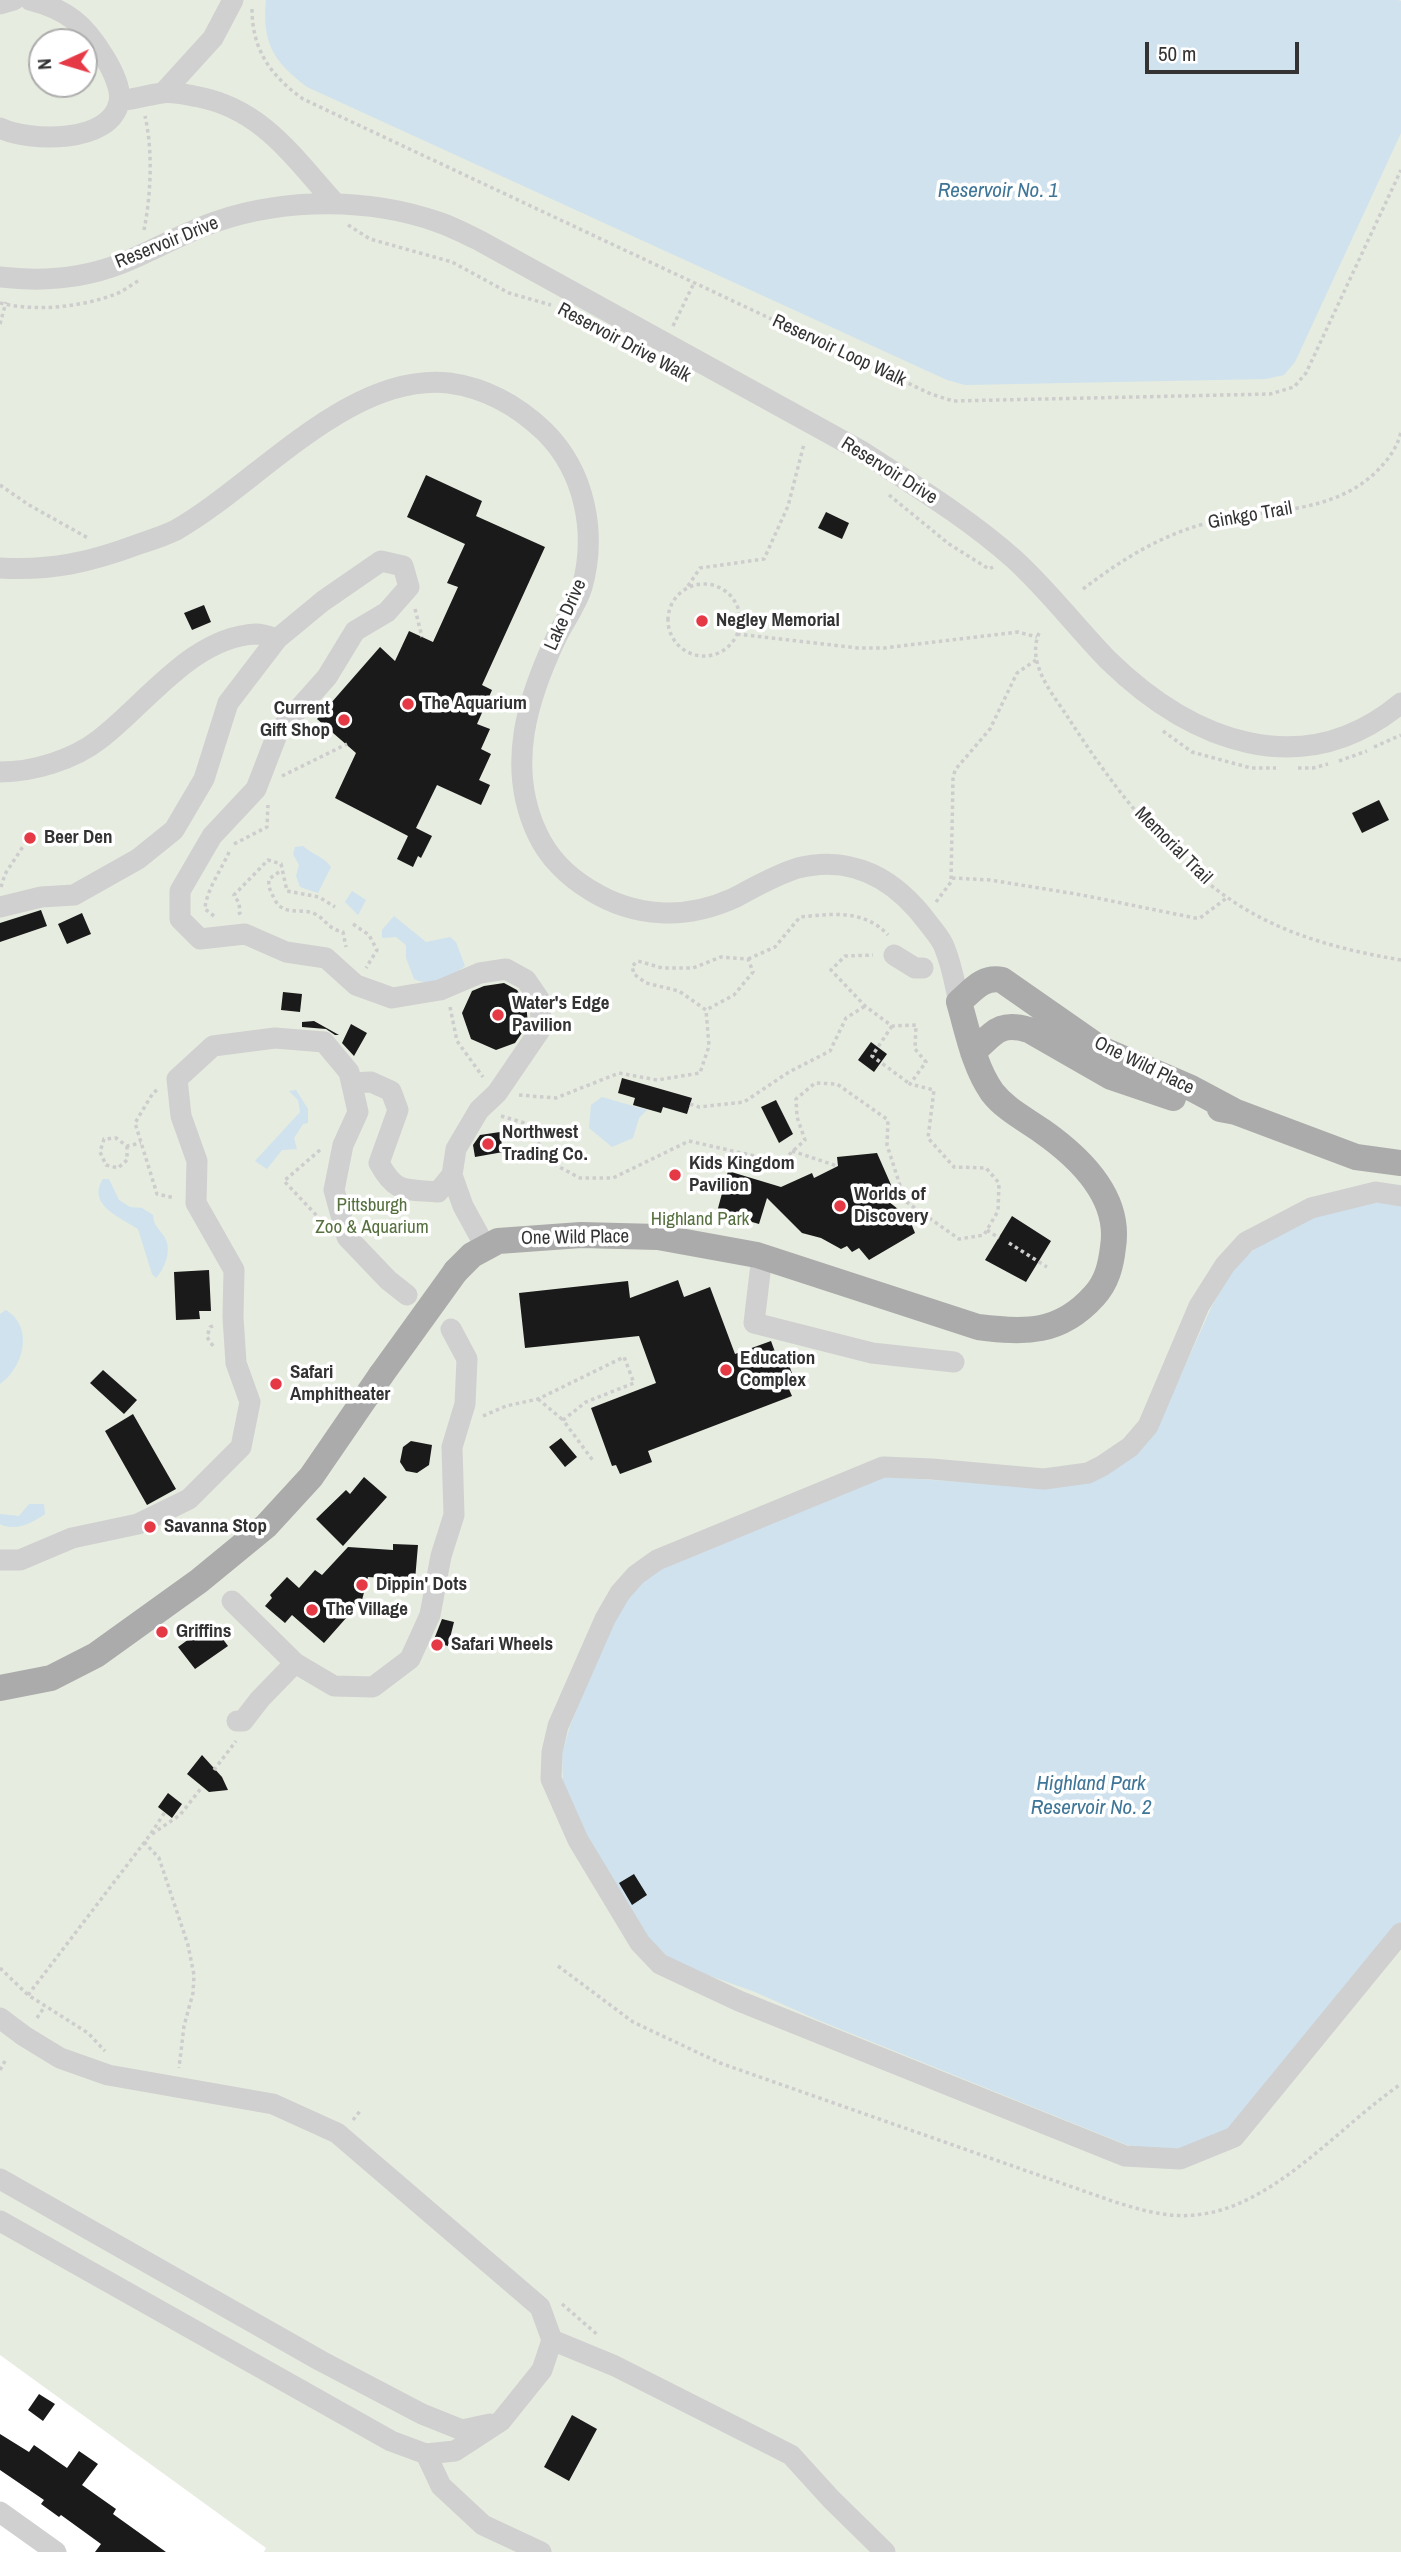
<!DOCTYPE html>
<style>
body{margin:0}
#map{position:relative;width:1401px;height:2552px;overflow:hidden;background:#fff;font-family:"Archivo Narrow",sans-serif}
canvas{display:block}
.north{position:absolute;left:28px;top:28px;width:70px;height:70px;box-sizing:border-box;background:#fff;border:2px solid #adadad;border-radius:50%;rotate:266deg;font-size:19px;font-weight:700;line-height:28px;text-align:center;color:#333}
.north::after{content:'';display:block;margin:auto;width:24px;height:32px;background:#e63946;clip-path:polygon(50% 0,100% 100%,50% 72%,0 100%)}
.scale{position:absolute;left:1145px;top:42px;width:154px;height:32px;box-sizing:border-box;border:4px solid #333;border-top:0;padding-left:9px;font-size:21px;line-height:24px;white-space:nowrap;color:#333;-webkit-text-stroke:5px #fff;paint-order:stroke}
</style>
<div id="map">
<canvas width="1401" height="2552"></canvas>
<div class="north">N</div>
<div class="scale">50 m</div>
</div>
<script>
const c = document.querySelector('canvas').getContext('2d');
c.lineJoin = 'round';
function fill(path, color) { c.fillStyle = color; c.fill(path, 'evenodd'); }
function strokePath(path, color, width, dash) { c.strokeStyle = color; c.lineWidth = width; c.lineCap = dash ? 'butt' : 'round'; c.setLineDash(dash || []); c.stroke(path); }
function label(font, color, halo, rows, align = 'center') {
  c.font = font + ' "Archivo Narrow",sans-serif'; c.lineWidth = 7; c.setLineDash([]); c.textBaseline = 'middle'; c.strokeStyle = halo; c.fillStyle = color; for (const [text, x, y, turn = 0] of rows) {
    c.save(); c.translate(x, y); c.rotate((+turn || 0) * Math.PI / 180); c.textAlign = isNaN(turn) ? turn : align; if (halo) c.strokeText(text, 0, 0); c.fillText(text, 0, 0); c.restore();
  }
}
fill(new Path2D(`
 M0,0H1401V2552H264L266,2548L0,2355ZM42,42H84V84H42Z`), '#e6ecdf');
fill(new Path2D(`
 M266,0H1398L1401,1V133L1295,362L1284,375L1266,379L965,385L947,380L307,87C273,61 262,43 266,0Z
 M303,846C313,855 323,856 331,867L318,893L300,887L296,876L299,865L293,854L295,847Z
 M352,891L366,900L358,915L345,902Z
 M394,916L426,942L450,937L456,942L465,966C450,977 432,988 414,979L406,958V945L396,937L382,938V930Z
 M296,1090L308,1109V1123L303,1124L294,1138L297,1149L282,1150L267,1169L255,1161L300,1112L298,1100L289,1091Z
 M602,1097L647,1110L639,1118L633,1138L612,1147L589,1128L591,1105Z
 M103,1179H109L119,1200L130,1207L142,1208L153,1215C154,1226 157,1226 163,1235C173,1247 166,1267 156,1278L152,1274L138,1229C122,1218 86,1205 103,1179Z
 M1359,1203H1401V1922L1234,2124C1200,2150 1168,2154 1127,2145L818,2020L755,1992L688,1968L671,1959L647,1938L589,1844L563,1784L562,1754L570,1726L613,1619L631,1591L649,1574L885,1477L1055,1488L1097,1479L1156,1430L1212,1306L1235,1266L1263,1242L1292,1224Z
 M6,1310C34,1327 24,1367 0,1384V1314Z
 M29,1504H44L45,1514C32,1523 15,1532 0,1524V1514L19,1516Z`), '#cfe2ee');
fill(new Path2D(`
 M426,475L482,501L476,516L545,547L482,685L492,690L477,724L490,729L481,749L491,754L479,780L490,785L481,805L437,785L416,828L432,836L421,858L418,856L413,867L397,859L408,836L335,798L356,753L317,719L380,647L395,661L409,631L433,642L458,587L447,583L465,544L407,517Z
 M826,512L849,523L842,539L818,528Z
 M204,605L211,622L192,630L184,613Z
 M1379,800L1389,820L1362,833L1352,813Z
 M41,910L47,926L0,942V923Z
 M82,913L91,934L67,944L58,924Z
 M504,983L517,990L526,1004L528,1024L515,1043L496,1050L471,1039L462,1013L472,991L484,986Z
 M283,992L302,994L300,1012L281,1010Z
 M314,1021L339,1035H335L326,1029L302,1027V1022Z
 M351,1024L367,1033L354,1056L342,1043Z
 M871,1042L887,1054L874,1072L858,1060Z
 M622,1078L692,1098L687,1114L663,1107L661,1113L633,1105L635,1098L618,1093Z
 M776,1100L793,1134L779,1143L761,1107Z
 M500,1132L503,1152L475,1157L473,1145L480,1135Z
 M877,1153L892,1187L888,1201L909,1218L915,1233L869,1260L859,1248L852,1252L847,1246L841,1249L821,1238L802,1233L767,1198L759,1224L717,1212L728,1171L781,1187L812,1173L814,1178L838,1166L837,1157Z
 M1012,1216L1051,1241L1026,1282L985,1260Z
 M209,1270L211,1311H199L200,1319L176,1320L174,1272Z
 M678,1280L684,1297L710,1287L735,1354L771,1341L778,1360L786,1357L796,1384L788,1387L792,1396L648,1451L652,1462L620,1474L616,1465L612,1466L591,1408L656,1383L639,1336L525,1348L519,1293L628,1281L630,1298Z
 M103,1370L137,1400L124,1414L90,1383Z
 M133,1414L176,1489L147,1505L105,1431Z
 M561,1438L577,1457L565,1467L549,1447Z
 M411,1441L432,1445L429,1465L417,1473L406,1471L400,1462L403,1447Z
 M364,1477L387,1497L343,1546L316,1519L346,1490L350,1494Z
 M393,1544L418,1545L415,1580L368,1577L362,1600L324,1643L292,1615L285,1623L265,1606L272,1598L270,1595L287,1577L299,1588L315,1570L322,1575L348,1547L393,1550Z
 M442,1619L454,1622L448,1646L433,1642Z
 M211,1623L228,1646L195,1669L178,1647Z
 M202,1755L222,1777L228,1790L209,1792L187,1774Z
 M168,1793L182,1804L172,1818L158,1807Z
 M634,1874L647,1895L632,1905L619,1883Z
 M39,2394L55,2404L43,2421L28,2410Z
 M572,2415L597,2429L569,2481L544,2467Z
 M0,2434L29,2452L34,2445L67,2468L79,2451L98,2464L82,2485L116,2509L113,2514L166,2552H95L101,2544L61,2515L59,2517L41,2504L44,2500L0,2470Z`), '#1a1a1a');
strokePath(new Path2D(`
 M252,9C252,50 271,76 303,99L931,394L953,401L1270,394L1294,387L1306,373L1401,170
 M348,225L370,239L452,262L509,293L551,305
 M144,230C151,195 153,151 145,116
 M0,303C36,312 81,307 116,294C124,291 132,284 140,280
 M0,324L6,302
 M673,326L694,283
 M0,485L29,505L88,538
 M889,495L949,544L989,569L993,567
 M668 620a36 36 0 1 1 72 0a36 36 0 1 1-72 0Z
 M688,586L700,568L764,559L788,506L804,444
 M1083,589C1120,561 1156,538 1200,525C1259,507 1328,518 1376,472C1388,460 1397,448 1401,432
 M415,609L422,637
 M1039,633C1026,664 1053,694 1069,719C1115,790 1171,864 1245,909C1292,937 1347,951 1401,960
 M737,634L858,648H884L1018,632L1037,637
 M1163,731L1192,752L1251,768H1276
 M1374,747L1401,735
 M1339,761L1367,751
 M1298,768H1313L1328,764
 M282,776L347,744
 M234,844L267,827L268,805
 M279,872L269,879C268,888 271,892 275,900C284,917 301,907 315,914C327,920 326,928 343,932L346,947
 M952,878L990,880L1082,895L1195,918H1200L1228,897
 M1,887L5,874L24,845
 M936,902L951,882L953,779L955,770L990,729L1017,673L1036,660
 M238,914L240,913L239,903L234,895L268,860L281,864L287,891L319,897L335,907
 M214,916L205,909C206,890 222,869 230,850
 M353,924L369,935L377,950L366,968
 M748,959L775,947L800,917C832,914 864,909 888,935
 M450,1007L457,1041L483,1077
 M892,1026L872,1056L910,1084
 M157,1090L153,1093L135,1123L157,1194L175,1198
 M519,1095L556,1098L619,1073L657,1080L700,1073L709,1046L706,1010L679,991L646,983L634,974L632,966L638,961L662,968H693L721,957L748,959L753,972L734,995L706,1010
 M690,1104L699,1107L744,1102L789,1072L830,1051L846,1018L865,1006
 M501,1116L528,1124L548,1161L580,1178H613L689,1141L781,1162L805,1140L797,1117L796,1099L815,1083L837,1084L888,1120L887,1145L905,1201L959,1239L984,1235L998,1211L999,1183L986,1168L954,1167L928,1138L934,1090L910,1084L926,1062L915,1049L916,1025L892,1026L865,1006L831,970L845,956L873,955
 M127,1146V1160L118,1168L106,1165L100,1152L104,1139L116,1138L127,1146L141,1143
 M320,1150L284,1181L319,1218H322
 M792,1151L837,1166
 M987,1230L999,1238
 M1009,1243L1047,1267
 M213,1346L207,1337L210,1327L215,1325
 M538,1399L563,1420
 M483,1416L506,1406L538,1399L624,1357L634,1383L586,1402L563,1420L594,1462
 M214,1770L236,1741
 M152,1834L180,1815L202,1787
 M144,1842L159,1858L188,1945L194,1975L193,1993L184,2026L179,2068
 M558,1966L633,2022L720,2063L1115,2202C1141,2210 1168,2218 1195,2215C1273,2208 1338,2127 1401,2084
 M0,1968L28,1995L88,2033L105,2051
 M28,1995L150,1835L165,1812
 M37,2018L45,2006
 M0,2070L5,2061
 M353,2120L360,2111
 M562,2304L599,2336`), '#cdcdcd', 3.5, [3.5, 3.5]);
strokePath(new Path2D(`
 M0,4L14,0
 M163,93L213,38L233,0
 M120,101C134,99 148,95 162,93C173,91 187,95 199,97C263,110 293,157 335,203
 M0,128C29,142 111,144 119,102C124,80 91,33 74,20C61,10 46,4 30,0
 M0,277C42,282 81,279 120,264C153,251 184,232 218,221C287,198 370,198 438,222C453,227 468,235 482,242L863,452C915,486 968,518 1014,559C1048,590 1076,627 1108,660C1191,741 1302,785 1401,703
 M0,568C52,571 91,562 139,544C151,540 164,536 176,530C257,484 349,372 449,383C486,388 518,406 545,432C585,472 597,533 582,587C577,604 565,620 557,636C527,699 506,766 537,833C548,857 568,877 590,890C635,918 686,920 734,898C755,887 775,875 798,868C853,854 896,880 928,923C934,931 942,939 945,949C952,966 955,985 959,1002
 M0,772C33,772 73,760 100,739C147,703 192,637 256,634C263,634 271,637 277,639
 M0,907L41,897L74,895L138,859L174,830L204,779L228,703L277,639L323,601L381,561L403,566L409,587L387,612L355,631L327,677L278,732L256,789L212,836L180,891V919L200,939L245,934L286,952L326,958L356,985L392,998L440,990L480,973L506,969L526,980L539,999L542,1027L497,1093L479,1110L456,1149L452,1175L438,1192C404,1189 396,1194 379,1163L398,1110L391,1091L371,1082L352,1083
 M894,955L915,968H923
 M452,1175L463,1206L486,1248
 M1401,1196L1376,1192L1311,1208L1246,1242L1225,1265L1199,1306L1148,1426L1130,1447L1102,1466L1088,1473L1044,1479L932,1469L883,1467L657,1560L636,1575L620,1593L605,1619L558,1726L552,1752L551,1779L578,1840L640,1943L660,1964L739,2001L1125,2156L1180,2159L1234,2137L1401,1933
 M762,1256L754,1323L872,1353L954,1362
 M0,1560H20L72,1538L138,1524L189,1499L241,1447L250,1402L236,1363L233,1317L234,1270L196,1203L197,1161L181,1116L177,1079L213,1046L275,1038L324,1042L349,1072L358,1112L343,1145L334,1190L347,1237L388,1280L407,1295
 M232,1601L295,1663
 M237,1721H243L260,1699L295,1663L334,1686L373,1687L410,1659L430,1615L441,1556L454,1515L452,1447L465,1404L467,1359L451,1329
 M0,2018L24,2036L60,2058L108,2075L273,2104L337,2133L540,2307L552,2340L542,2370L501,2421L455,2451L426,2454L391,2441L0,2221
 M0,2179L321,2361L422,2414L462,2430L490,2424
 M552,2340L615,2366L791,2455L831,2499L885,2552
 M426,2454L441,2486L483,2525L541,2552
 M0,2512L56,2552`), '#d0d0d0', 21);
strokePath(new Path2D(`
 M973,1052C994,1033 999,1021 1029,1030L1111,1077L1173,1098
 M1220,1109L1236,1112L1356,1157L1401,1163
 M456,1271L472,1255L498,1241L581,1235L658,1237L757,1255L978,1327C1025,1333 1060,1334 1094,1296C1107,1282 1111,1265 1113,1247C1121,1197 1079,1157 1042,1131C1025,1119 1005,1109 992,1092C974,1066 968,1033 959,1002C973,990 983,976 1002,980L1101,1049L1191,1088L1236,1112
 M0,1688L51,1678L96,1655L199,1581L266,1526L311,1477L381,1375`), '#ababab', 26);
strokePath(new Path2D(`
 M381,1375L456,1271`), '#ababab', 26);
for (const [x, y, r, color] of [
 [702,621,7,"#e63946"],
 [408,704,7,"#e63946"],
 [344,720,7,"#e63946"],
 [30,838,7,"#e63946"],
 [498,1015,7,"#e63946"],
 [488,1144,7,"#e63946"],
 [675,1175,7,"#e63946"],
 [840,1206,7,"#e63946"],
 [726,1370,7,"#e63946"],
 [276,1384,7,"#e63946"],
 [150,1527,7,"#e63946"],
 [362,1585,7,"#e63946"],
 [312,1610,7,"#e63946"],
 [162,1632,7,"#e63946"],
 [437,1645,7,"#e63946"]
]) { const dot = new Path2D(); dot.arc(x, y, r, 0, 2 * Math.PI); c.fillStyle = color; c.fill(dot); strokePath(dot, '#fff', 2.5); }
label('19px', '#333', '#fff', [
 ["Reservoir Drive",167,243,-22],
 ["Reservoir Drive Walk",624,343,28],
 ["Reservoir Loop Walk",839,351,25],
 ["Reservoir Drive",889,471,32],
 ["Ginkgo Trail",1250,516,-10],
 ["Lake Drive",566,615,-66],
 ["Memorial Trail",1173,846,45],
 ["One Wild Place",1144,1066,26],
 ["One Wild Place",575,1238,-1]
]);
label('bold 19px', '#333', '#fff', [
 ["Negley Memorial",716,621],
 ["The Aquarium",422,704],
 ["Current",330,709,"right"],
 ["Gift Shop",330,731,"right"],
 ["Beer Den",44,838],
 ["Water's Edge",512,1004],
 ["Pavilion",512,1026],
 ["Northwest",502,1133],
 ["Trading Co.",502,1155],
 ["Kids Kingdom",689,1164],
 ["Pavilion",689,1186],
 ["Worlds of",854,1195],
 ["Discovery",854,1217],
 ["Education",740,1359],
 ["Complex",740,1381],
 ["Safari",290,1373],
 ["Amphitheater",290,1395],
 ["Savanna Stop",164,1527],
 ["Dippin' Dots",376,1585],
 ["The Village",326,1610],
 ["Griffins",176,1632],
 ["Safari Wheels",451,1645]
], 'left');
label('19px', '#56703f', '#fff', [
 ["Pittsburgh",372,1206],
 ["Zoo & Aquarium",372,1228],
 ["Highland Park",700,1220]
]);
label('italic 21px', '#3f7597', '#fff', [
 ["Reservoir No. 1",998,191],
 ["Highland Park",1091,1784],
 ["Reservoir No. 2",1091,1808]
]);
</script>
